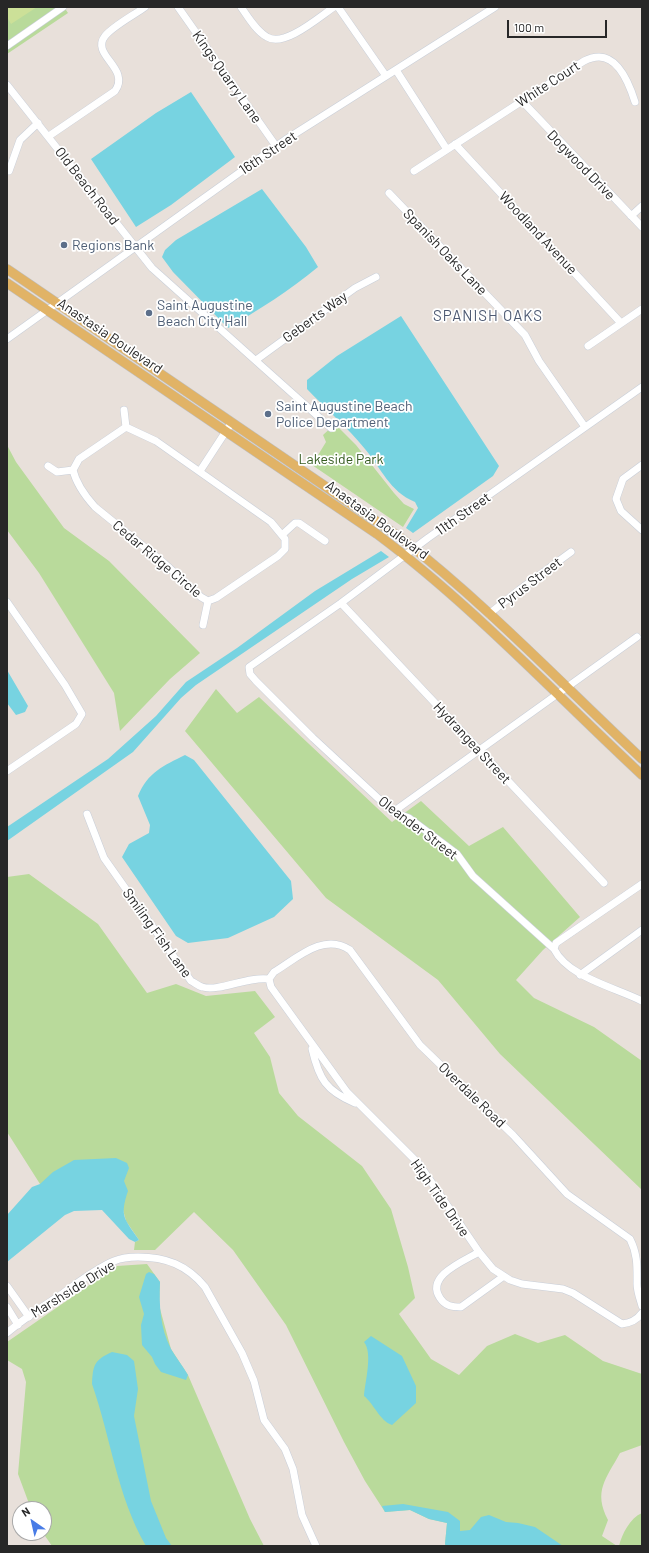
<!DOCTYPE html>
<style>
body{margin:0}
#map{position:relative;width:649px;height:1553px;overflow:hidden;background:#e8e0da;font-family:Barlow,sans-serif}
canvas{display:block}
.frame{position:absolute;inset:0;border:8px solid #272727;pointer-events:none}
.north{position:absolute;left:12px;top:1501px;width:40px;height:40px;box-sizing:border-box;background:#fff;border:1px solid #a9a9a9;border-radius:50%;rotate:326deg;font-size:11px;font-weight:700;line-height:16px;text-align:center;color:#272727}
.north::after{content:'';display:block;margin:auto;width:14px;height:18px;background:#497ce6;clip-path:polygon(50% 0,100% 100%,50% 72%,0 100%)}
.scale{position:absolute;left:507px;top:20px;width:100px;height:18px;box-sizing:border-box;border:2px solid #272727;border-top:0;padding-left:5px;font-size:12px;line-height:14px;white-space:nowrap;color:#272727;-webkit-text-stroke:3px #fff;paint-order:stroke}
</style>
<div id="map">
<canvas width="649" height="1553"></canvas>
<div class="frame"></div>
<div class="north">N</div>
<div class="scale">100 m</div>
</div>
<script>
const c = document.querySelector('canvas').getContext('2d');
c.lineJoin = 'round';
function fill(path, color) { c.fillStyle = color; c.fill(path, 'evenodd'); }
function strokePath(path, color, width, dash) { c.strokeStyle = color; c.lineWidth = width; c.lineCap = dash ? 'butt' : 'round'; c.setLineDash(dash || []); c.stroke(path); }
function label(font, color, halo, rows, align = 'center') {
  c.font = font + ' Barlow,sans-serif'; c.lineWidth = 3.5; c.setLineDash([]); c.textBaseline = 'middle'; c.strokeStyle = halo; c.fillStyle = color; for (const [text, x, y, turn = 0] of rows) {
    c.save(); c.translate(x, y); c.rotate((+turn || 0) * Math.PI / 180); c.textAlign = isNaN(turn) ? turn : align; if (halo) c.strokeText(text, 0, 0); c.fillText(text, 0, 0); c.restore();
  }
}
fill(new Path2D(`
 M7,7H64L68,13L7,54Z
 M335,424L356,445L394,493L404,504L414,509L403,527L312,465L326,442L323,435Z
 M7,445L16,462L64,528L109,561L200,653L170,679L120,731L114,693L39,573L7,530Z
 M216,689L237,713L259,697L392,822L421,801L469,846L503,827L580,917L543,950L516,980L534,998L594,1027L642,1061V1190L500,1054L438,980L326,898L185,731Z
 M29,874L98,924L147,993L176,984L206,996L255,991L275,1017L254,1033L270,1057L279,1093L298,1116L362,1166L391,1209L408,1267L415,1298L399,1314L431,1359L459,1375L487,1346L515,1334L538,1343L565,1335L603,1361L642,1374V1445L620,1453C606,1479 593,1491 608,1520L602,1536L617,1546H446L445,1544L447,1523L429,1519L410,1510L385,1512L365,1481L344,1442L286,1325L233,1250L194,1212L155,1250H134L135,1242L139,1240L126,1221L122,1206L40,1184L7,1132V877Z
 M147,1264L160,1282L159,1305L171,1349L188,1375L250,1519L264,1546H52L43,1533L44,1509H31L18,1474L26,1382L22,1369L7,1360V1342L117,1266Z
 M642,1513V1546H619C622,1534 630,1518 642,1513Z`), '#b9da9b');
fill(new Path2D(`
 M7,7H37L11,24L7,17Z`), '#cce098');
fill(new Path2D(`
 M191,92L235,157L171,205L136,227L91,159L156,113Z
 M262,189L306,247L318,267C290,290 259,310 228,328L173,272L162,257L165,250L176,240Z
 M401,316L499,466L493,476L413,533L406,528L418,508L415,502C389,491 382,469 365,449C348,428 326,409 307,389V380L337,356Z
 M381,551L389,557L352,579L196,685L181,698L133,752L7,841V827L108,759L156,716L186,682L237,648L315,591Z
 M7,670L28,706L25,712L16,715L7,703Z
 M185,755L194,760L291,881L293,899L274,917L228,938L188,943L176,936L122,857L129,844L149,833L150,825L138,796C148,772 163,766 185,755Z
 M116,1158L127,1163L129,1168L124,1181L128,1191C119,1217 125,1219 139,1240L135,1242L129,1239L102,1210L74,1211L65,1215L7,1262V1215L32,1187L40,1184L53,1172L74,1160Z
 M149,1272L154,1274L160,1282C159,1305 160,1328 171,1349C176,1358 183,1366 188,1375L186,1380L161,1372L155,1364L152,1357L142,1345L141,1325L144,1314L139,1297L146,1274Z
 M371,1336L402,1356L416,1386V1403L392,1425C380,1421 374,1404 364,1396C365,1382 373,1353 364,1342Z
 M112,1352L127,1355L134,1361L138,1389L134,1416L151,1501L166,1538L172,1546H146C117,1496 111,1438 92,1384C93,1365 94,1360 112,1352Z
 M403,1504L448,1512L460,1521V1531L470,1530L481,1517L489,1515L506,1522L518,1523L535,1527L563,1546H446L445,1544L447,1523L429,1519L410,1510L385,1512L382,1506Z`), '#77d3e1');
const minor = new Path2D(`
 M178,7L276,146
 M241,7C248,17 256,31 267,37C284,48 319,17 334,7
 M338,7L386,76
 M7,46L63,7
 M396,70L446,148
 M7,85L152,268L331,428
 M522,101L642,227
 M49,136L115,91C131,68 90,55 105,36C113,26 134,15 145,7
 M455,144L621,323
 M9,171L20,140L38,123
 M414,171L584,61C588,59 594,57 599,57C619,57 630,86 635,102
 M389,193L525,335L539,361L585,427
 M631,216L642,206
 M7,339L285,140L495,7
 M588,346L642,309
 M256,360L355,288L376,277
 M124,410L126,427
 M126,427L156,441L271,522L285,539V549L278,556L216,598L208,601L201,597L164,563L95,507C86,497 76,483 73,470L79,459Z
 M642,465L623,479L616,499L621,511L642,530
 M48,466L57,472L73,470
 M200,471L232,422
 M283,534L295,523H299L325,541
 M7,602L65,685L82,714L76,724L7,771
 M341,603L604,883
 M489,614L519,590L571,552
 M203,625L208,601
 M393,812L637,637
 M87,814L104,858L191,981C194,982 198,986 202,987C220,992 247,976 269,979
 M642,884L556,943L554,949C568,977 614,987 642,1001
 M554,949L473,876L457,854L409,818L393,812L313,738L256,681L250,674L249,667L341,603L428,538L642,387
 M580,975L642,930
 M269,979L274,972C297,958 324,932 350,950L420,1045L513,1135L567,1194L630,1239C638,1255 637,1267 637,1284C637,1291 640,1299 642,1306
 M269,979L271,987L347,1092L419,1164L479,1252L493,1269L510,1280L522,1284L563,1289L573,1293L622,1324C631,1323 637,1320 642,1313
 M312,1049C319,1079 326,1091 355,1103
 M479,1252C464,1261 425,1276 440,1298C445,1306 452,1307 461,1307L504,1276
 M7,1286L29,1317
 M7,1307L18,1325
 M7,1333C24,1318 44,1306 62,1294C79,1282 95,1269 114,1261C121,1258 130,1257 138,1257C166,1257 187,1265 205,1287L242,1353L254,1381L264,1420L285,1449L293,1469L302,1515L316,1546`);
const major = new Path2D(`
 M7,269L401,538C487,605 563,685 642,759
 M7,283L377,534C472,605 555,694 642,775`);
strokePath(minor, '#c8ced8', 8);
strokePath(major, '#bebebe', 10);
strokePath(minor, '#fff', 7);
strokePath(major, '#e1b366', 9);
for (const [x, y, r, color] of [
 [64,245,4,"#5c6f8a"],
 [149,313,4,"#5c6f8a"],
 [268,414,4,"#5c6f8a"]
]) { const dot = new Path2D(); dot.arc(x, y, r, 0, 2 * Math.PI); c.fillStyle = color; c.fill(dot); strokePath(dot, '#fff', 1.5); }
label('14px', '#272727', '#fff', [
 ["Kings Quarry Lane",227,77,55],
 ["White Court",548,84,-33],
 ["16th Street",268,153,-34],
 ["Dogwood Drive",581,165,46],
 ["Old Beach Road",87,186,52],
 ["Woodland Avenue",538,233,47],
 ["Spanish Oaks Lane",445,252,46],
 ["Geberts Way",315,317,-36],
 ["Anastasia Boulevard",110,336,34],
 ["11th Street",463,514,-35],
 ["Anastasia Boulevard",377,520,36],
 ["Cedar Ridge Circle",157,559,40],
 ["Pyrus Street",530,583,-37],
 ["Hydrangea Street",472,743,47],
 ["Oleander Street",418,828,37],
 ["Smiling Fish Lane",157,933,54],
 ["Overdale Road",472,1095,44],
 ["High Tide Drive",440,1198,55],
 ["Marshside Drive",73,1289,-32]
]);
label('14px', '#4e5e75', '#fff', [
 ["Regions Bank",72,245],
 ["Saint Augustine",157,305],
 ["Beach City Hall",157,321],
 ["Saint Augustine Beach",276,406],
 ["Police Department",276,422]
], 'left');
label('14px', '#355b20', '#fff', [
 ["Lakeside Park",341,459]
]);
c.letterSpacing = '1px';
label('15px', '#4d5972', '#fff', [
 ["SPANISH OAKS",488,316]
]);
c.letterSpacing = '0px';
</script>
